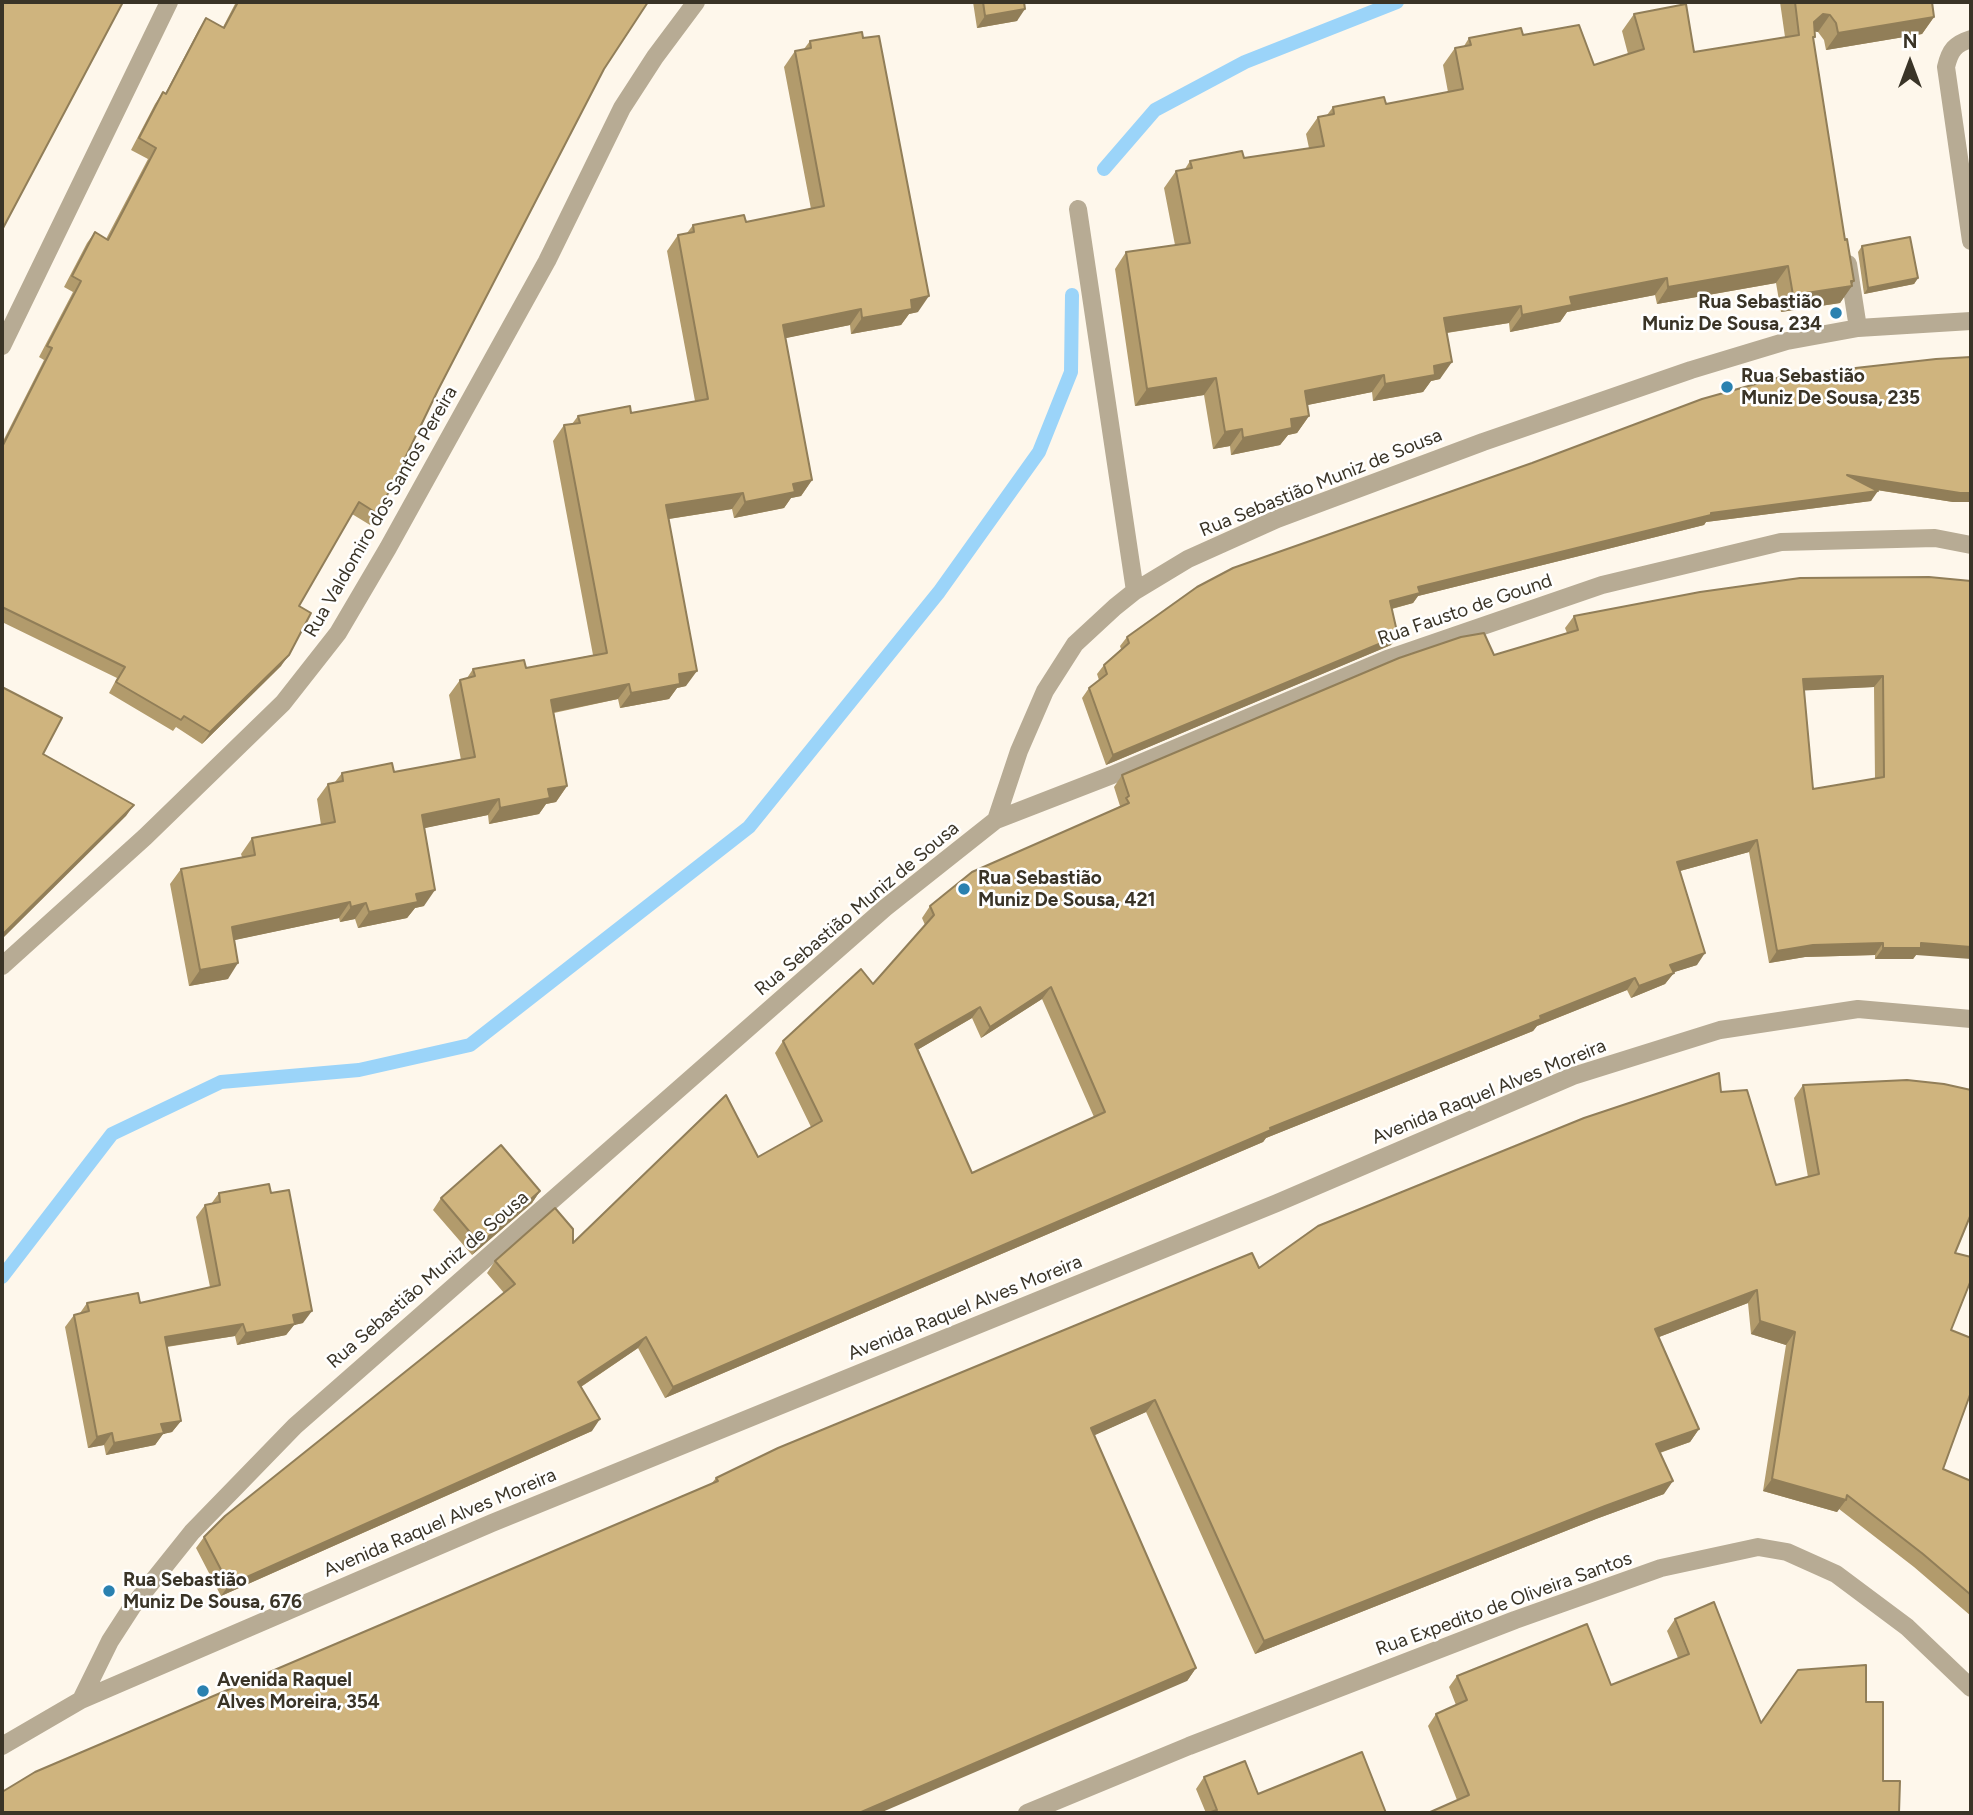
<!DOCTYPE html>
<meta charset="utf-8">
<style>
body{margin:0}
#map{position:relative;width:1973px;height:1815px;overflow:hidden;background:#fef7eb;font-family:Figtree,sans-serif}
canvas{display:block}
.frame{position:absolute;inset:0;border:4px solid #3a3427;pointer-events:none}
.north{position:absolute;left:1875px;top:28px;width:70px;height:70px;-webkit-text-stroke:5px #fff;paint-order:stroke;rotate:0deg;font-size:19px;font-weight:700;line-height:28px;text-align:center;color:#3a3427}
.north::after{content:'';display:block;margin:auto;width:24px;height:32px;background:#3a3427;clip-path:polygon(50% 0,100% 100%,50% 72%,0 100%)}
</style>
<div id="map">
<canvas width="1973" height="1815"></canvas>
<div class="frame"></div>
<div class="north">N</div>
</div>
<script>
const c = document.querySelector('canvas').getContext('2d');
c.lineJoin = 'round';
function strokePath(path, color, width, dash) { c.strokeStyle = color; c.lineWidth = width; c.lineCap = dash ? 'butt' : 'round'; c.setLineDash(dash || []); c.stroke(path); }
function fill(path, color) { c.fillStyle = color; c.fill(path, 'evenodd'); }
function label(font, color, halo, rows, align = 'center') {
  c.font = font + ' Figtree,sans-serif'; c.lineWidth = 5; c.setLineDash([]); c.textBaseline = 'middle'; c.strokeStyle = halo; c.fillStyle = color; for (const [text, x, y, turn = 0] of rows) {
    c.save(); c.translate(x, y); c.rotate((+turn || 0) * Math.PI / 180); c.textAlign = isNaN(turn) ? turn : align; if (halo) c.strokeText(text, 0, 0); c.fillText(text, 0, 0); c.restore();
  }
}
strokePath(new Path2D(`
 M1104,169L1155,110L1245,62L1397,2
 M2,1277L112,1134L221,1082L359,1070L470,1045L749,827L939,592L1039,452L1071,372L1072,295`), '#9bd4f9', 14);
strokePath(new Path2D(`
 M1971,39C1955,44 1950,50 1946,67L1971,241
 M1078,209L1135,591
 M1848,264L1858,328
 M2,346L169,2
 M996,820L1112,775L1387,659L1602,585L1781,542L1935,538L1971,545
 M2,966L145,837L283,703L338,633L388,548L547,261L622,108L655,57L696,2
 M81,1700L110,1641L132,1607L192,1532L295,1426L885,908L996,820L1019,751L1045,691L1075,644L1115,607L1135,591L1188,559L1277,519L1483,442L1691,370L1787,341L1858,328L1971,321
 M2,1746L81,1700L492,1523L1277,1203L1573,1076L1720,1030L1858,1009L1971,1019
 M1027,1813L1189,1746L1515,1620L1661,1568L1758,1547L1787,1552L1836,1574L1907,1627L1971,1688`), '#b7ab94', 18);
fill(new Path2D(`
 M236,2H648L604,69L438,390L378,514L370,525L352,514L299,606L281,666L202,744L176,727L173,731L109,693L117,678L2,622V443L44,360L39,357L73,292L64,287L87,243L95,232L106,239L148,159L131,150L155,104L163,92L165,94L199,29L206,18L223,27Z
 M973,2H1024L1017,21L977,28Z
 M1780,2H1932L1934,17L1922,34L1826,50L1824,40L1818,32L1815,31L1813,40L1845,240L1854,281L1840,303L1781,312L1776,283L1657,304L1655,295L1567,312L1560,322L1510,332L1509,323L1447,333L1440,379L1431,381L1423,392L1373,401L1372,392L1307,405L1309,416L1297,433L1288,435L1280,445L1231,455L1230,446L1213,449L1204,395L1135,406L1115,269L1126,252L1175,245L1164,188L1176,171L1185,169L1190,161L1244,158L1309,148L1306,134L1318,117L1327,115L1333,107L1386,104L1448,92L1443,65L1455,48L1464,46L1469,38L1523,35L1594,65L1628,54L1622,31L1634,14L1694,52L1785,37Z
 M810,41L918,312L909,314L901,325L851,334L850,325L785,338L812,480L801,496L791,498L784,508L734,518L732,509L669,519L686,686L677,688L669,699L620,708L618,699L554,713L567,786L556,802L546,804L539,814L489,824L488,815L424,828V906L415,908L407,918L358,928L355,919L340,922L339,918L234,940L228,979L189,986L170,884L181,869L242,857L241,854L252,838L321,825L317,799L328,784L335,782L342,773L394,772L461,760L449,695L460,680L467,678L473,669L526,668L593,655L553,441L564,425L572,424L578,416L631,413L695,401L667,251L678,235L687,233L693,225L746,222L811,209L784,67L795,51L804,49Z
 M1862,246L1918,278L1914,284L1864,294L1858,252Z
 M1702,399L1971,502H1953L1876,490L1871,501L1706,522L1704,525L1418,596L1413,603L1392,609L1391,645L1106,765L1082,698L1089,688L1099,680L1097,674L1104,665L1121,649L1120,646L1127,637L1532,463Z
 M1929,577L1916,955L1913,959H1875V955L1805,957L1769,963L1749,852L1680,871L1697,965L1674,972L1665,984L1631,998L1627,990L1537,1026L1533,1031L1266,1138L1263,1142L665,1398L638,1348L581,1387L592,1431L221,1596L196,1548L204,1537L504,1293L487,1273L495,1261L573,1243L758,1157L811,1127L775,1053L783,1041L873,984L925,925L922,918L930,906L1120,806L1114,787L1122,775L1567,633L1565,628L1574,616ZM1874,687L1875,779L1813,789L1804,690ZM1042,999L1094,1117L972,1173L917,1050L972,1018L981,1038Z
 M1803,1085L1955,1253L1943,1469L1971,1481V1616L1914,1567L1839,1509L1837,1512L1763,1491L1786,1345L1751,1334L1748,1303L1659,1337L1699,1429L1690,1442L1660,1453L1664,1494L1596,1519L1255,1654L1146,1412L1094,1435L1196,1668L1187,1681L712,1483L716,1478L1259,1268L1721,1092L1776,1185L1808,1177L1794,1098Z
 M540,1191L532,1203L472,1255L433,1210L441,1198Z
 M219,1193H271L303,1323L294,1325L286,1335L237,1345L235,1336L167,1347L181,1421L172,1432L163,1434L155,1445L106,1455L104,1445L88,1448L65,1327L74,1315L80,1313L87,1303H140L210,1287L196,1217L205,1205L211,1204Z
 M1675,1619L1761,1723L1866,1702L1883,1781L1457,1800L1428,1726L1436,1714L1456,1705L1449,1687L1457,1676L1611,1685L1678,1658L1667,1631Z
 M1204,1777L1258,1794L1386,1813H1206L1196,1789Z`), '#b29b6c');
fill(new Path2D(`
 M1025,9L1017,21L977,28L985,16Z
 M1823,14L1830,15L1818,32L1811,31L1814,22Z
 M1934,17L1922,34L1826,50L1838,33Z
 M1788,266L1776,283L1657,304L1668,287Z
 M1667,278L1655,295L1567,312L1560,322L1510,332L1522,315L1570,297Z
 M1918,278L1914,284L1864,294L1868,288Z
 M1854,281L1850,286H1852L1840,303L1781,312L1793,295Z
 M929,296L918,312L909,314L901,325L851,334L862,318L911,300Z
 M1521,306L1509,323L1432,335L1444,318Z
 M861,309L850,325L772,341L783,325Z
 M1452,362L1440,379L1431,381L1423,392L1373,401L1385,384L1434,366Z
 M1384,375L1372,392L1293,408L1305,391Z
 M1216,378L1204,395L1135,406L1147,389Z
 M1309,416L1297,433L1288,435L1280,445L1231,455L1243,438L1291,419Z
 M1242,429L1230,446L1213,449L1225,432Z
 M1847,475L1971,493V502H1953L1840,484Z
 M812,480L801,496L791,498L784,508L734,518L745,502L793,484Z
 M1878,491L1871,501L1706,522L1704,525L1418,596L1413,603L1383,611L1390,601L1418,587L1711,513Z
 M743,493L732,509L655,521L666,505Z
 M1398,636L1391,645L1106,765L1113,755Z
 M289,655L281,666L202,744L210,732Z
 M697,671L686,686L677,688L669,699L620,708L631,693L679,674Z
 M1883,676L1874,687L1795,691L1803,679Z
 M629,684L618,699L540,715L551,700Z
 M567,786L556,802L546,804L539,814L489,824L500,808L548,789Z
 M499,799L488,815L411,831L422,815Z
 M134,805L126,816L2,939L3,934Z
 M1757,840L1749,852L1669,874L1677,862Z
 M435,890L424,906L415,908L407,918L358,928L369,912L416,894Z
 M350,902L339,918L221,943L232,927Z
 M366,903L355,919L340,922L351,907Z
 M1883,943L1875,955L1805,957L1769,963L1777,951L1813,945Z
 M1921,943L1971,947V959L1916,955L1913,959H1875L1883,948Z
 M1705,953L1697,965L1662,976L1670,965Z
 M238,963L228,979L189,986L200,970Z
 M1674,973L1665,984L1631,998L1639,986Z
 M1635,978L1627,990L1537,1026L1533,1031L1266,1138L1263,1142L665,1398L673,1387L1270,1128L1540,1016Z
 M1051,987L1042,999L981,1038L990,1027Z
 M980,1007L972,1018L907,1056L915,1044Z
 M540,1191L532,1203L472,1255L480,1244Z
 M1757,1290L1748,1303L1646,1342L1655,1329Z
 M312,1311L303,1323L294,1325L286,1335L237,1345L246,1333L293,1315Z
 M1760,1321L1795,1332L1786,1345L1751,1334Z
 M243,1324L235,1336L157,1348L165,1337Z
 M646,1337L638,1348L570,1394L578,1382Z
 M1155,1400L1146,1412L1082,1441L1091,1428Z
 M600,1419L592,1431L221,1596L229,1585Z
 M181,1421L172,1432L163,1434L155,1445L106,1455L114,1443L161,1424Z
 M1699,1429L1690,1442L1647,1457L1656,1444Z
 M112,1433L104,1445L88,1448L97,1437Z
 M1772,1479L1846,1500L1837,1512L1763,1491Z
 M1673,1481L1664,1494L1596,1519L1255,1654L1264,1641L1605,1506Z
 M1196,1668L1187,1681L880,1813H859Z`), '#917e58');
const building = new Path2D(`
 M2,2H123L2,230Z
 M238,2H648L604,69L438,390L378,514L359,502L299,606L311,613L289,655L210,732L184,716L181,720L116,682L125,667L2,607V447L52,348L47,346L81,281L72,276L95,232L108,240L156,148L139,138L163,92L166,94L206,18L224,28Z
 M983,2H1024L1025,9L985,16Z
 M1795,2H1932L1934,17L1838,33L1836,23L1830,15L1823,14L1814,22L1815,37H1813L1845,240L1847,239L1854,281H1851L1852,286L1793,295L1788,266L1668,287L1667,278L1570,297L1572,305L1522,315L1521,306L1444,318L1452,362L1434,366L1435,375L1385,384L1384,375L1305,391L1309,416L1291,419L1292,428L1243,438L1242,429L1225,432L1216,378L1147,389L1126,252L1190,243L1176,171L1192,168L1190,161L1242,151L1244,158L1324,146L1318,117L1334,114L1333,107L1384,97L1386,104L1463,89L1455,48L1471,45L1469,38L1521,28L1523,35L1579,25L1594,65L1644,49L1634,14L1686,4L1694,52L1799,35Z
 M862,32L863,38L879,36L929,296L911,300L912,309L862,318L861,309L783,325L812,480L793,484L795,492L745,502L743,493L666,505L697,671L679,674L680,684L631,693L629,684L551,700L567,786L548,789L550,798L500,808L499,799L422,815L435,890L416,894L418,902L369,912L366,903L351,907L350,902L232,927L238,963L200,970L181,869L255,855L252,838L335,822L328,784L343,781L342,773L392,763L394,772L475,757L460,680L475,676L473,669L524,660L526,668L607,653L564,425L580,423L578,416L630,406L631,413L708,399L678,235L694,232L693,225L744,215L746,222L824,206L795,51L811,48L810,41Z
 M1910,237L1918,278L1868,288L1862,246Z
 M1971,357V493H1960L1847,475L1878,491L1711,513V515L1418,587L1420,593L1390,601L1398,636L1113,755L1089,688L1107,674L1104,665L1129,643L1127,637L1197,587L1233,568L1532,463L1702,399L1784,376L1936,359Z
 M1929,577L1971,581V947L1921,943V948H1883V943L1813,945L1777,951L1757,840L1677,862L1705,953L1670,965L1674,973L1639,986L1635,978L1540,1016L1541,1019L1270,1128L1271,1130L673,1387L646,1337L578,1382L600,1419L229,1585L204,1537L225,1516L515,1284L495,1261L555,1208L573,1229V1243L726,1095L758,1157L822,1121L783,1041L861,969L873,984L934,915L930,906L972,872L1129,803L1126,798L1129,796L1122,775L1399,658L1461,637L1484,633L1494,655L1578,630L1574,616L1700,592L1800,578ZM1883,676L1884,777L1813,789L1803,679ZM1051,987L1105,1112L972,1173L915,1044L980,1007L990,1027Z
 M2,687L62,718L43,754L134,805L3,934L2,933Z
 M1719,1073L1721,1092L1747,1090L1776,1185L1819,1174L1803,1085L1907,1080L1944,1084L1971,1090V1214L1955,1253L1971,1257V1280L1951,1330L1971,1338V1392L1943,1469L1971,1481V1595L1923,1554L1847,1495L1846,1500L1772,1479L1795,1332L1760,1321L1757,1290L1655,1329L1699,1429L1656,1444L1673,1481L1605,1506L1264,1641L1155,1400L1091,1428L1196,1668L859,1813H2V1792L35,1772L718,1481L716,1478L778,1448L1132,1302L1252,1253L1259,1268L1318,1226L1584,1118Z
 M501,1145L540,1191L480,1244L441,1198Z
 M269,1184L271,1193L289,1190L312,1311L293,1315L295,1324L246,1333L243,1324L165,1337L181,1421L161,1424L164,1433L114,1443L112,1433L97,1437L74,1315L89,1311L87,1303L138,1293L140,1303L220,1285L205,1205L220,1202L219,1193Z
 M1714,1602L1761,1723L1798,1670L1866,1665V1702H1883V1781H1900L1899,1813H1428L1469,1795L1436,1714L1467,1700L1457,1676L1587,1624L1611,1685L1689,1654L1675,1619Z
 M1362,1752L1386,1813H1208L1217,1810L1204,1777L1245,1761L1258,1794Z`);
fill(building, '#cfb47e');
strokePath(building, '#917e58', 2);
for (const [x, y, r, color] of [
 [1836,313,7,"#2a81b0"],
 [1727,387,7,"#2a81b0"],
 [964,889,7,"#2a81b0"],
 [109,1591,7,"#2a81b0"],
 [203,1691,7,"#2a81b0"]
]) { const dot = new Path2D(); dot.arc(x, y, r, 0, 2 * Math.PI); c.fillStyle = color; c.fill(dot); strokePath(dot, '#fff', 2.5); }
label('bold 19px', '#3a3427', '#fff', [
 ["Rua Sebastião",1822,302,"right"],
 ["Muniz De Sousa, 234",1822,324,"right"],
 ["Rua Sebastião",1741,376],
 ["Muniz De Sousa, 235",1741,398],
 ["Rua Sebastião",978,878],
 ["Muniz De Sousa, 421",978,900],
 ["Rua Sebastião",123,1580],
 ["Muniz De Sousa, 676",123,1602],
 ["Avenida Raquel",217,1680],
 ["Alves Moreira, 354",217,1702]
], 'left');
label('19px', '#3a3427', '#fff', [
 ["Rua Sebastião Muniz de Sousa",1321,483,-22],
 ["Rua Valdomiro dos Santos Pereira",381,512,-60],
 ["Rua Fausto de Gound",1465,610,-19],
 ["Rua Sebastião Muniz de Sousa",857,909,-40],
 ["Avenida Raquel Alves Moreira",1489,1092,-22],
 ["Rua Sebastião Muniz de Sousa",428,1280,-41],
 ["Avenida Raquel Alves Moreira",965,1308,-22],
 ["Avenida Raquel Alves Moreira",440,1523,-23],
 ["Rua Expedito de Oliveira Santos",1504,1604,-20]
]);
</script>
